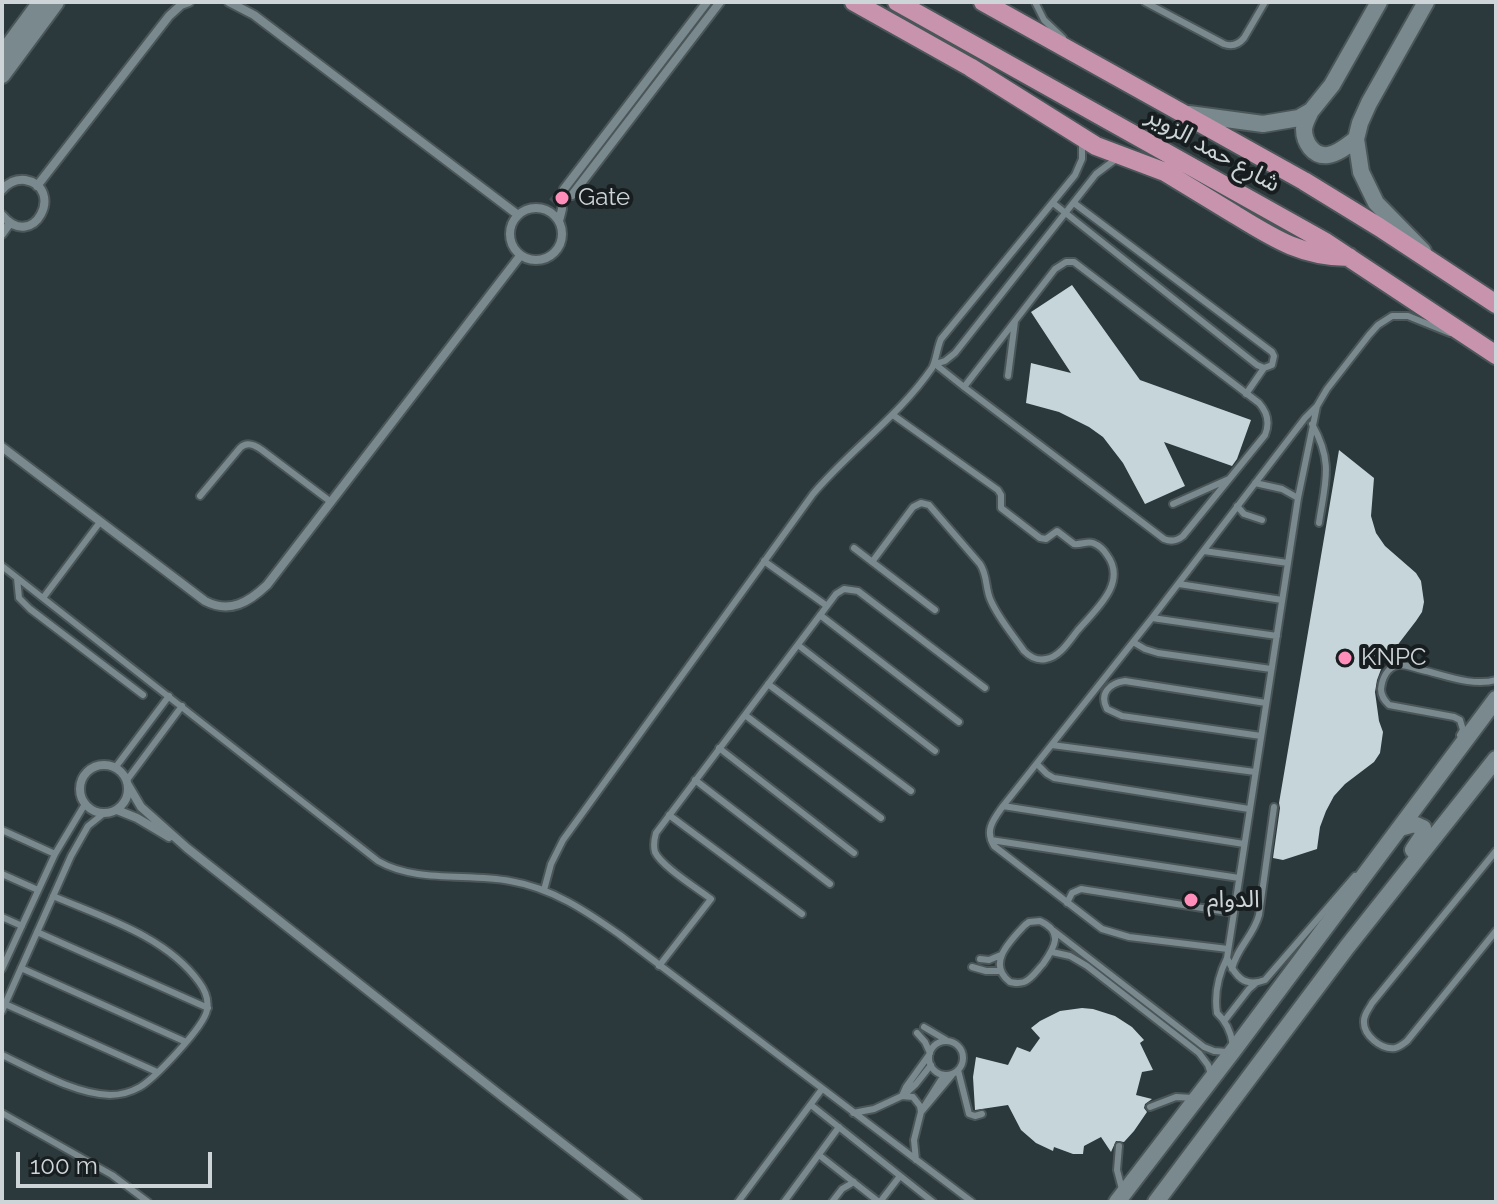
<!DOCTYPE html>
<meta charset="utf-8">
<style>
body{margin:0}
#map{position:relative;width:1498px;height:1204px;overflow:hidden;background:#2b383c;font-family:Raleway,sans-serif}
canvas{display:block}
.frame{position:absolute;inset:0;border:4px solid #cdd5d8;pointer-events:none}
.scale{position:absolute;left:16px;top:1152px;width:196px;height:36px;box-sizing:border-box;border:4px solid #cdd5d8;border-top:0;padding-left:10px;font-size:24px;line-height:28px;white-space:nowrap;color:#cdd5d8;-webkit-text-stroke:6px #181e20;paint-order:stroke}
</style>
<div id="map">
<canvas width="1498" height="1204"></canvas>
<div class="frame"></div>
<div class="scale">100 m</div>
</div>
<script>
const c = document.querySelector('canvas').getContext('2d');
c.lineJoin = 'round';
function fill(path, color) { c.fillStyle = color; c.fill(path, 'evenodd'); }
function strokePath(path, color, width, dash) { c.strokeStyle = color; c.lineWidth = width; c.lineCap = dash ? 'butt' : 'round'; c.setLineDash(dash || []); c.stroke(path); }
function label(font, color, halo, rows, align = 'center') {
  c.font = font + ' Raleway,"Noto Sans Arabic",sans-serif'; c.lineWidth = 8; c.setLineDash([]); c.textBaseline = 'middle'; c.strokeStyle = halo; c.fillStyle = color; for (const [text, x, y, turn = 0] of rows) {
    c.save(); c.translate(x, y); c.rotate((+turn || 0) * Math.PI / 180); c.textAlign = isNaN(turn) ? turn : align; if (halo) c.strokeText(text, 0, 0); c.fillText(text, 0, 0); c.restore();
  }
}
fill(new Path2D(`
 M1072,285L1140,380L1251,420L1237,459L1232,466L1164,442L1185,486L1145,504L1123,463L1103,437L1089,427L1059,412L1026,403L1031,363L1071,373L1031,312Z
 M1339,450L1374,478L1371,516L1376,533L1385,546L1416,573L1421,581L1424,602L1422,612L1416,621L1383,664L1377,680L1375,692L1379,721L1383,732L1380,753L1374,762L1345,784L1334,796L1326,811L1320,827L1317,849L1283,860L1273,858L1280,808L1279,803Z
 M1082,1008L1093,1009L1115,1016L1132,1027L1144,1040L1140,1043L1153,1070L1142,1072L1136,1095L1152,1099L1145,1104L1144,1108L1147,1112L1134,1131L1124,1142L1116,1141L1111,1152L1101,1137L1084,1146L1083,1154H1073L1054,1147L1053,1151L1036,1143L1021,1130L1008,1105L975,1110L973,1077L976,1057L1008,1065L1017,1047L1030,1052L1040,1038L1031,1028L1040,1021L1060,1011Z`), '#c5d5da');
strokePath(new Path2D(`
 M552,202L564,189`), '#435053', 8, [8, 4]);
const service = new Path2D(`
 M1035,2L1044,20L1063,38
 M1145,2L1224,44C1232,47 1239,44 1244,38L1265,2
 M1053,203L1257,365L1264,368L1272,365L1274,356L1272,352L1074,203
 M935,364L964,387L1164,539C1171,542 1177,541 1183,536L1265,435C1270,423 1268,413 1259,403L1074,262H1066L1055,269L964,387
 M935,364L945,361L955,353L1096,174L1116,159
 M1008,376L1015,321
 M1246,394L1264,368
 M1312,424C1334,463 1325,482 1319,523
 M1255,483L1282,489L1298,498
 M200,496L240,448C247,441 255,445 262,450L331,502
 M1173,504L1229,479
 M1237,506L1244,514L1262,520
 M854,548L935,610
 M1204,551L1288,563
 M764,561L827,606
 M872,562L913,507L921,503L929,505L980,564C988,576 985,589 991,601C999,619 1013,635 1024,651C1030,657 1037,661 1046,659C1060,657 1070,640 1078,630C1095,610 1128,583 1107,555C1104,550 1098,545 1093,543C1087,541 1081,545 1074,544L1057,531L1046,539L1040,538L1001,508V495L998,490L893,415
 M2,566L378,861C416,883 468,873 510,881C552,888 586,911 620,935L972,1202
 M17,578L19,598L30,609L143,695
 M1179,584L1282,600
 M43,598L100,522
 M820,615L959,722
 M1152,618L1277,636
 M1133,642L1145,649L1158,653L1271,669
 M798,645L935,751
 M768,684L911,791
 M745,715L881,818
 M1460,735L1463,730L1460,720L1454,717L1389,705C1384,700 1381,696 1381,689C1382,679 1387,667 1398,665C1405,664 1414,668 1422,670C1444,675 1473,687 1496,680
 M1261,736L1122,716L1107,709C1099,694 1109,683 1125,681L1266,703
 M1052,745L1255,772
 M719,748L854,853
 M1037,764L1047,774L1054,778L1249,809
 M115,768L169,696
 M127,780L182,706
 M695,780L830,884
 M1003,806L1244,844
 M669,815L802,914
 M2,830L55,854
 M991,840L1239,878
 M1496,851L1372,1003C1369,1009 1364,1014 1364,1021C1363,1035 1381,1050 1395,1048C1400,1047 1403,1044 1407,1041L1496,931
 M2,874L38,890
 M544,890L551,864L563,840L813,494C850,450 899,416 932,368C936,361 937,348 941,339L1075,175L1082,159V141
 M1067,903L1072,893L1081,889L1234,913
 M2,917L22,926
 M1040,921C1064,932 1055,947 1043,964C1037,970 1032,979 1024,982C1018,984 1016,983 1010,982C986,964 1010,941 1025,925L1029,922Z
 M1054,931L1204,1047L1214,1051L1227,1052
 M37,932L208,1008
 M1228,949L1129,937L1102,929L994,846C984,830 994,819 1003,806L1152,618L1305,418L1316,407
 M1052,952L1070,956L1087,966L1199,1053L1208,1065L1211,1074
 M1227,958C1235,976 1244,988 1265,980L1355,876
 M980,959L989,960L1001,955
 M659,966L711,899C698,889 661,866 655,852C653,845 654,840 656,833L836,594L844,589L858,591L985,688
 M972,967L986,971H1000
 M21,968L186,1042
 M2,969L55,854L85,804
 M1232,969C1236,949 1254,935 1259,915L1274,807
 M5,1004L157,1072
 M2,1011L71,856L88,826L103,814
 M1225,1020L1249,989L1256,983
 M924,1027L946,1040
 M917,1033L925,1042L930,1053
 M929 1058a17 17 0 1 1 34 0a17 17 0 1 1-34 0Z
 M1233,1045C1231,1032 1227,1022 1217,1013C1214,993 1218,976 1227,958L1298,498L1317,406L1327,389L1369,335L1378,325L1392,316H1408L1450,333
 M2,1055C34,1070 75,1094 110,1095C121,1095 131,1092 140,1087C155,1078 204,1027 207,1010C209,1000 205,990 199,982C166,936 102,917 53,896
 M958,1070L969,1114L975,1116L982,1114
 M905,1094L916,1084L931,1065
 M902,1096L906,1087L929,1055
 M811,1105L933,1202
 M925,1105L944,1075
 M1150,1107L1176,1097L1193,1098
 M921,1112L952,1075
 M2,1113L112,1175L148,1202
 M853,1113L874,1109L902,1096L913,1097L920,1106L921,1112L914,1140L916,1160
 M1119,1146L1117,1170L1123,1193
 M819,1155L879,1202
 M738,1202L822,1089
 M784,1202L839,1127
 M832,1202L842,1189L854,1182
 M880,1202L900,1176`);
const minor = new Path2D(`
 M229,2L254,15L518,215
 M37,186L169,16L181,5L189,2
 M564,189L707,2
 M2,190C8,183 15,179 25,180C66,187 34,253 2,215
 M572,195L720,2
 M510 234a26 26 0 1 1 52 0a26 26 0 1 1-52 0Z
 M559,221L562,209
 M2,234L10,223
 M2,447L205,601C230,614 249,602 267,585L520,256
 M80 789a24 24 0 1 1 48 0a24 24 0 1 1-48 0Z
 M128,785L141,807L187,848L499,1094L638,1202
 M117,810L137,818L169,837`);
const secondary = new Path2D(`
 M2,55L41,2
 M2,75L56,2
 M1311,111C1308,117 1305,122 1304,129C1304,142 1313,157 1328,155C1338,154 1348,145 1356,139
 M1189,114L1263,124L1299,118L1311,111L1332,85L1379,2
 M1423,251L1376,203L1361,172L1356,139L1360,123L1369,103L1426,2
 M1400,828L1414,824L1423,828V835L1413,850
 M1117,1202L1233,1051L1496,699
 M1156,1202L1347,947L1496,759`);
const primary = new Path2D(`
 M854,2L970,67L1096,146L1165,172C1188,186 1211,200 1234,214C1273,238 1302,257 1349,257
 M897,2L1324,241L1496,355
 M983,2L1304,181L1379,227L1496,304`);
strokePath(service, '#4b5659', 10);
strokePath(minor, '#4b5659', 12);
strokePath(secondary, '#4b5659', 20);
strokePath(primary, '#4b5659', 22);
strokePath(service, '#7a898e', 6);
strokePath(minor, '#7a898e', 8);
strokePath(secondary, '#7a898e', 16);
strokePath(primary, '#c894ad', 18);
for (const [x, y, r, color] of [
 [562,198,8,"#ff8ebb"],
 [1345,658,8,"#ff8ebb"],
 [1191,900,8,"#ff8ebb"]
]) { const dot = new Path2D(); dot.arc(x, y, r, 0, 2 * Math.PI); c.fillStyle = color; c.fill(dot); strokePath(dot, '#181e20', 3); }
label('24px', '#cdd5d8', '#181e20', [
 ["شارع حمد الزوير",1213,150,29]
]);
label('24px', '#cdd5d8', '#181e20', [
 ["Gate",578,198],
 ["KNPC",1361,658],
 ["الدوام",1207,900]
], 'left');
</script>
